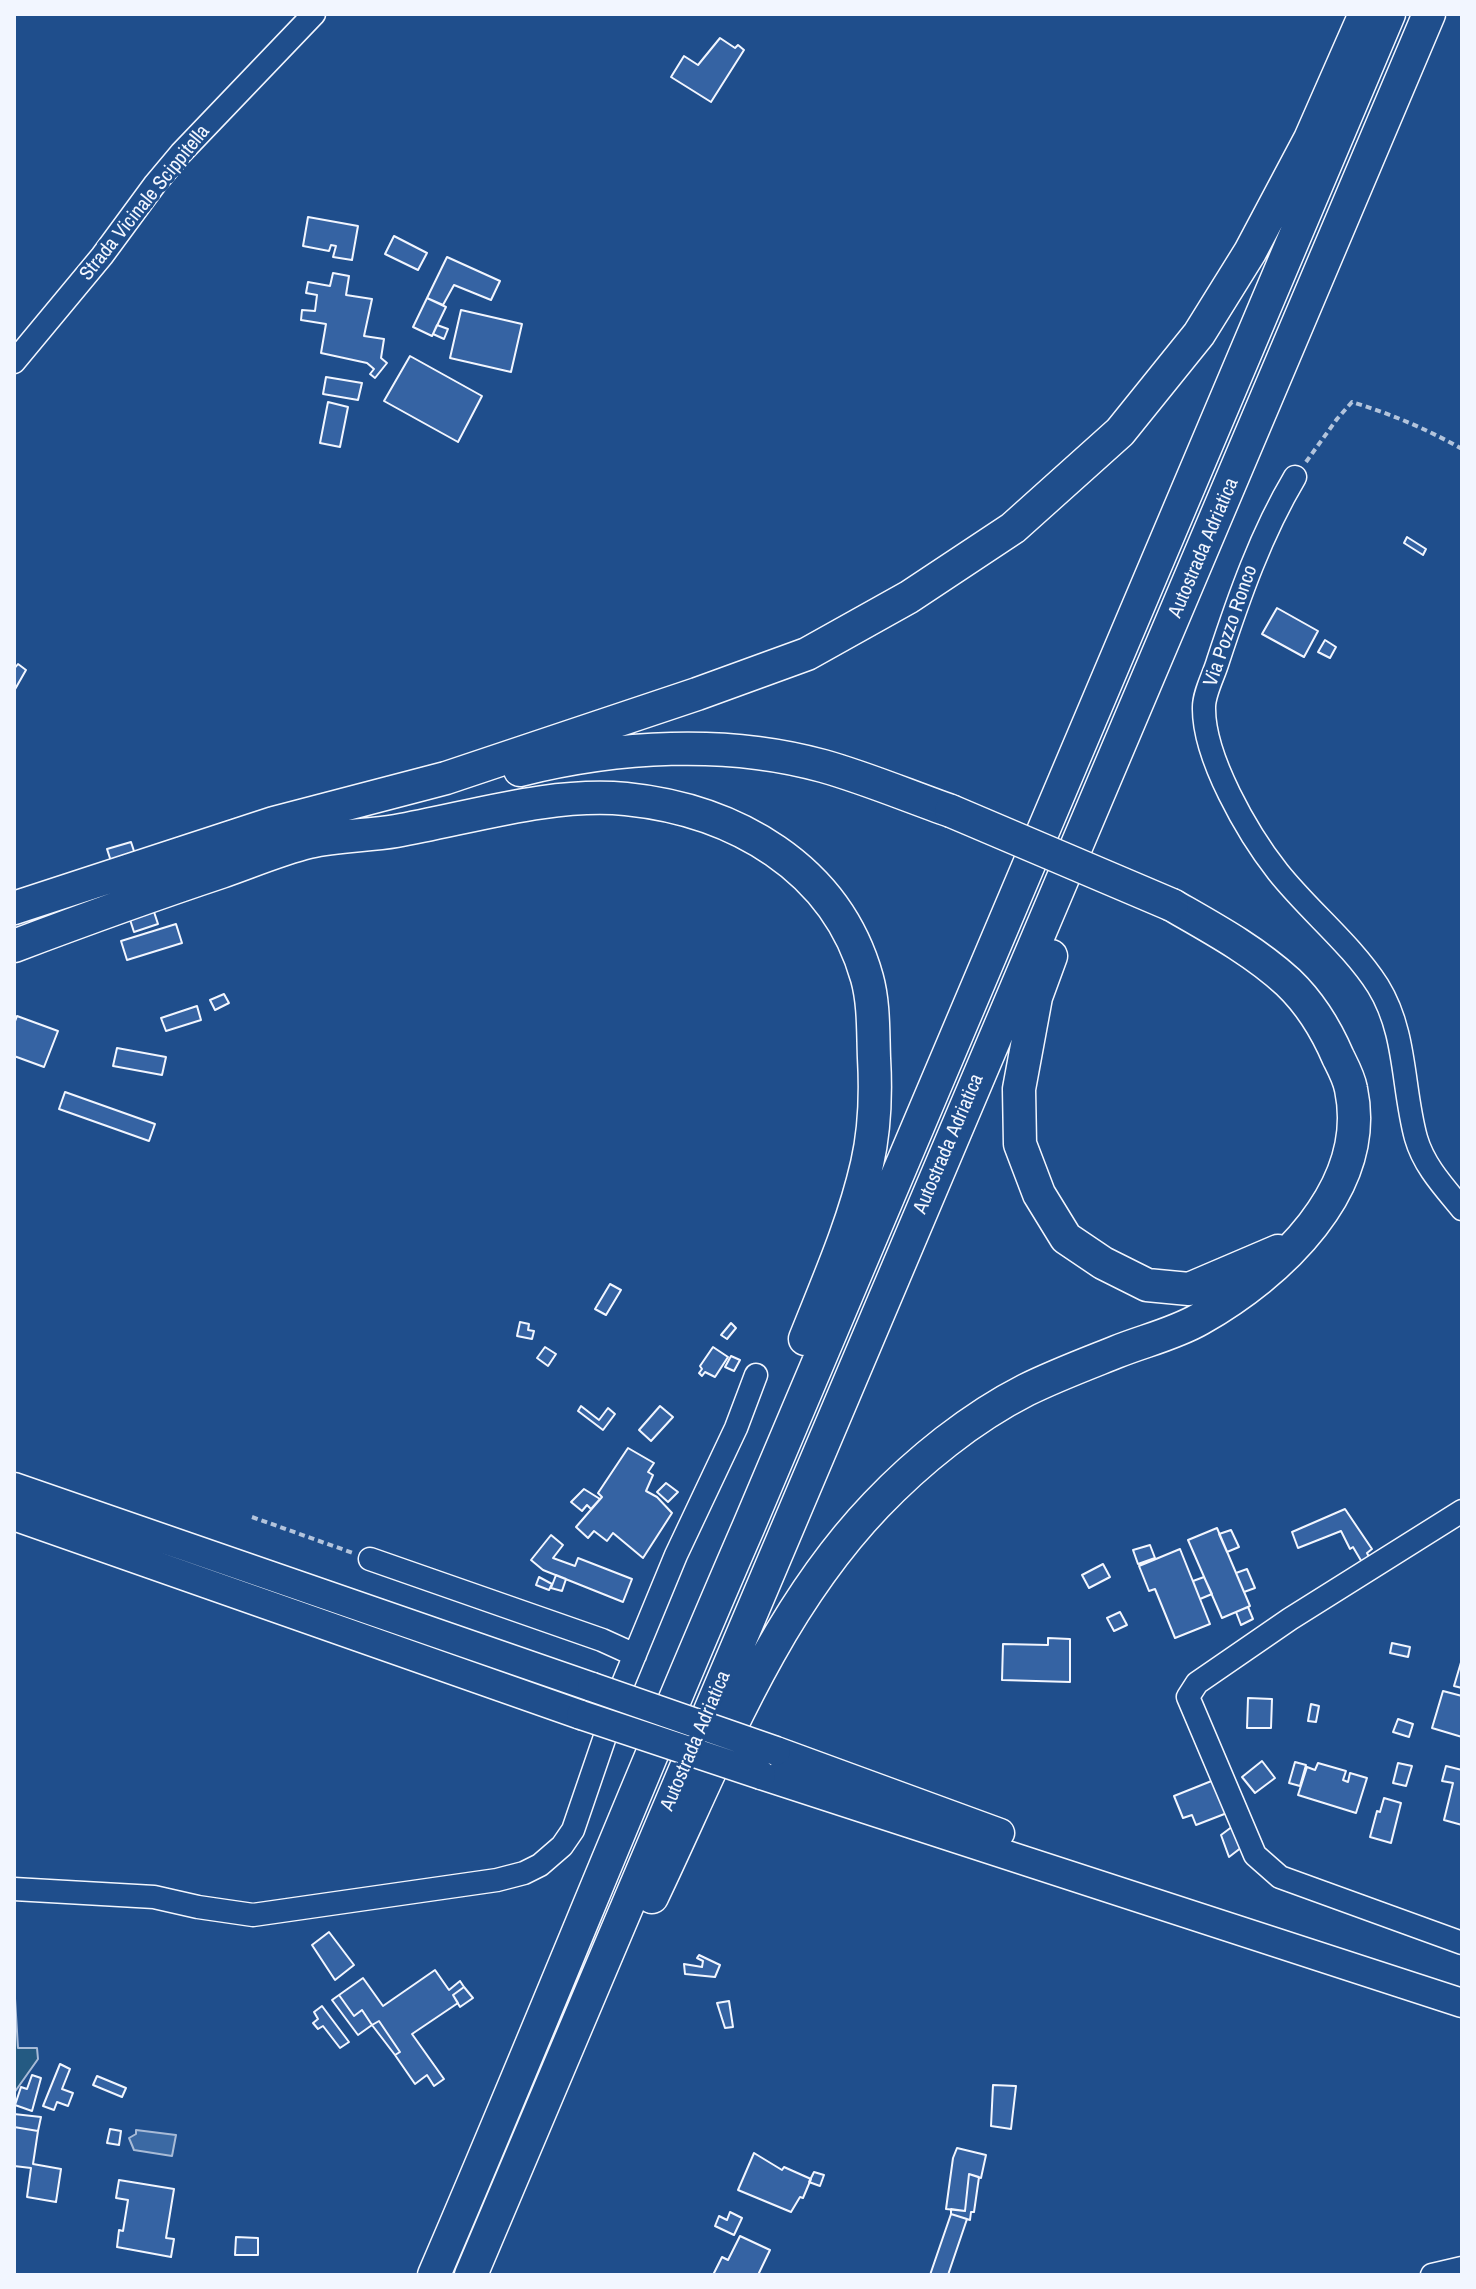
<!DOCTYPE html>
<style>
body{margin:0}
#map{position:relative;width:1476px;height:2289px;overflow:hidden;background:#1f4e8c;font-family:"Archivo Narrow",sans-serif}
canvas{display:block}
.frame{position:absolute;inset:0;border:16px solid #f2f6ff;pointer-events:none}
</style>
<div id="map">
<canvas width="1476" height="2289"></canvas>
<div class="frame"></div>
</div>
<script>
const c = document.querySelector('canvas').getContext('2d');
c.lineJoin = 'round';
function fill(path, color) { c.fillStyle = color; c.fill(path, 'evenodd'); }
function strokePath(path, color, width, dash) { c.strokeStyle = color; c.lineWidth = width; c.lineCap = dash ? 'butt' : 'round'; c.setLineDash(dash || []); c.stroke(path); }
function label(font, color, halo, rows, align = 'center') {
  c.font = font + ' "Archivo Narrow",sans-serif'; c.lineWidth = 6; c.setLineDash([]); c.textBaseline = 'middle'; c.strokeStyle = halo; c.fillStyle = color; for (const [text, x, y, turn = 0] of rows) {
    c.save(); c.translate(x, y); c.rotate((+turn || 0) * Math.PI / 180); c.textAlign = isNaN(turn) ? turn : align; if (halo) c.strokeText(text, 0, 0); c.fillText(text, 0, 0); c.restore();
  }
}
const green = new Path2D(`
 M14,1982L18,2048H37L38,2059L14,2093Z`);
fill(green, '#245a82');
strokePath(green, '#a8bbd7', 2);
const water = new Path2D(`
 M136,2130L176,2135L172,2156L134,2150L129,2138L136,2134Z`);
fill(water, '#3b69a3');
strokePath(water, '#a8bbd7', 2);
const building = new Path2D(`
 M720,38L735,48L738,45L744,50L711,102L671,77L684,56L698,65Z
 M308,217L358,226L352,260L333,257L336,246L331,245L329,251L303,246Z
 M394,236L427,253L418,270L385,254Z
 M447,257L500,281L491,300L454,285L443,305L427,298Z
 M333,273L349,276L346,295L372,299L364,336L384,339L381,358L387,363L375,378L370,374L374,369L367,363L321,353L326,324L301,320L302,310L315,311L317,295L306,293L308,282L330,286Z
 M427,298L446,307L432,336L413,327Z
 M461,310L522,324L511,372L450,358Z
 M437,325L448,329L444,339L433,334Z
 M410,356L482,396L458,442L384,401Z
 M326,377L362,383L358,400L323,394Z
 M328,402L348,407L340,447L320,443Z
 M1407,537L1426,549L1423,555L1404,543Z
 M1277,608L1318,631L1304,657L1262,634Z
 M1325,640L1336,647L1330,658L1318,652Z
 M18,664L26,670L14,691V669Z
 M131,842L158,924L134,932L107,849Z
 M176,924L182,943L127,960L121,941Z
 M224,994L229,1003L215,1010L210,1000Z
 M197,1006L201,1020L166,1031L161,1018Z
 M17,1016L58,1031L44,1067L14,1056V1024Z
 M117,1048L166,1057L162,1075L113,1066Z
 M65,1092L155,1124L149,1141L59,1109Z
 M610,1284L621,1290L606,1315L595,1309Z
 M520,1322L529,1324L528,1330L534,1331L532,1339L517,1336Z
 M731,1323L736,1328L727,1339L721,1335Z
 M545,1347L556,1354L548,1366L537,1358Z
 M713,1347L728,1357L715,1377L705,1372L702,1376L699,1373L702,1369L700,1366Z
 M731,1356L740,1360L734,1371L725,1367Z
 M581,1406L599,1420L608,1408L615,1414L603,1430L578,1411Z
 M660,1406L673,1417L651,1441L639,1430Z
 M628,1448L654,1463L648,1472L653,1475L646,1491L657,1497L672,1513L643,1558L613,1533L607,1541L594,1531L588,1538L576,1527L602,1497L598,1493Z
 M666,1483L678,1492L668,1502L657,1492Z
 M584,1489L600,1499L591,1509L587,1505L582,1511L571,1502Z
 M1345,1509L1372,1549L1367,1553L1370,1559L1363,1564L1353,1547L1350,1549L1341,1531L1298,1548L1292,1532Z
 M1217,1528L1250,1606L1222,1618L1188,1540Z
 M1231,1530L1239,1547L1227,1552L1219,1534Z
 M551,1535L563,1545L553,1558L575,1566L578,1558L632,1579L623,1602L543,1570L531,1560Z
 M1150,1545L1155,1558L1138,1564L1133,1550Z
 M1180,1549L1210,1624L1175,1638L1155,1589L1149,1591L1139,1566Z
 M1103,1564L1110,1577L1089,1588L1082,1575Z
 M1247,1569L1255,1588L1244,1592L1236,1573Z
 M556,1575L566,1579L562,1591L551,1588Z
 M539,1577L552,1584L549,1590L536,1585Z
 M1204,1577L1212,1594L1200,1599L1193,1581Z
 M1248,1607L1253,1619L1241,1625L1236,1612Z
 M1120,1612L1127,1625L1114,1631L1107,1618Z
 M1048,1638L1070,1639V1682L1002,1680L1003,1644L1048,1645Z
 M1392,1643L1410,1647L1408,1657L1390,1653Z
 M1462,1659V1688L1454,1686Z
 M1443,1691L1462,1696V1737L1432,1728Z
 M1248,1698L1272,1699L1271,1728H1247Z
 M1311,1704L1319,1706L1316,1722L1308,1721Z
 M1398,1719L1413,1724L1409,1737L1393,1732Z
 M1262,1761L1275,1778L1255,1793L1242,1777Z
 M1295,1762L1306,1765L1300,1786L1289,1783Z
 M1318,1763L1346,1771L1343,1780L1348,1782L1350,1773L1367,1778L1356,1813L1298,1795L1307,1767L1315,1770Z
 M1398,1763L1412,1766L1406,1786L1393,1783Z
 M1446,1766L1462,1770V1825L1444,1820L1453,1783L1442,1781Z
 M1214,1780L1227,1813L1196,1825L1192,1815L1183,1818L1174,1796Z
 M1384,1798L1401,1803L1391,1843L1370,1837L1377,1811L1380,1812Z
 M1233,1826L1242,1847L1229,1857L1221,1835Z
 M329,1932L354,1965L335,1980L312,1945Z
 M699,1955L720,1965L715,1977L685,1974L684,1964L702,1967L703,1961L697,1958Z
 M435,1970L449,1990L460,1981L464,1987L453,1995L458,2003L412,2034L444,2079L434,2086L427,2075L415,2084L395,2055L400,2052L379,2021L372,2025L362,2010L354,2016L339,1995L363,1978L383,2006Z
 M464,1987L473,1998L460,2007L453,1995Z
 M339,1995L354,2016L362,2010L372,2025L358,2035L332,2000Z
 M729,2001L733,2027L725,2028L717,2003Z
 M322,2006L349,2042L340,2048L323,2026L318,2029L313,2023L318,2019L314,2012Z
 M379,2021L400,2052L395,2055L372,2025Z
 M60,2064L70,2069L62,2089L73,2093L68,2106L57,2102L54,2110L43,2106Z
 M32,2075L41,2078L32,2111L15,2105L21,2087L27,2089Z
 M97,2076L126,2088L122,2097L93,2085Z
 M993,2085L1016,2086L1011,2129L991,2126Z
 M14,2114L41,2117L38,2131L14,2127Z
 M14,2127L38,2131L33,2164L61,2169L56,2202L27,2197L31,2168L14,2166Z
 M110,2129L121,2131L119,2145L107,2143Z
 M957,2148L986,2155L981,2178L969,2174L965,2211L946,2209L953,2158Z
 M754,2153L782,2170L784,2167L811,2179L803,2198L800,2197L791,2212L738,2190Z
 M814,2172L824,2175L820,2186L809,2182Z
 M969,2174L979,2177L974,2212H971L970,2220L951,2214V2209L965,2211Z
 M119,2180L174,2189L166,2238L174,2239L171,2257L117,2247L119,2230L123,2231L128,2200L116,2198Z
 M730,2212L742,2218L734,2235L715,2226L719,2216L727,2220Z
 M951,2214L967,2219L948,2275H930Z
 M740,2236L770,2250L758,2275H713L722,2257L728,2260Z
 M236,2237L258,2238V2255H235Z`);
fill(building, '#3563a3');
strokePath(building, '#f2f6ff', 2);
const minor = new Path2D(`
 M14,362L102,256L155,184L181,153L314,14
 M1295,477C1261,534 1239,597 1218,661C1214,675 1204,693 1204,707C1203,757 1248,834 1278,872C1309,911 1351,944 1378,986C1407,1033 1402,1087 1416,1138C1424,1166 1444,1187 1462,1209
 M1462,1511L1290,1619L1197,1683L1188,1697L1255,1855L1280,1877L1462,1943
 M370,1559L602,1640L635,1655
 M14,1889L154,1897L198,1907L253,1915L497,1880L524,1873L540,1865L562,1846L573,1830L624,1681L676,1555L736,1428L756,1375
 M1432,2275L1462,2268`);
const major = new Path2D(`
 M14,1487L592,1687
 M14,1516L581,1715
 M776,1751L1000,1833
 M761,1775L1462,2003`);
const highway = new Path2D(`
 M520,770C616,746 726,739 823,766C866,778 908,796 951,811
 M14,908L274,823L446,778L697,694L807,654L909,597L1013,528L1120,432L1199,334L1250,252L1310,139L1365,14
 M14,946C83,920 152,895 221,872C250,862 280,849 309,842C337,835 367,836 396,831C470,818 550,792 626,799C734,810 836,867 867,978C874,1003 873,1032 874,1058C876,1093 875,1129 867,1164C853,1225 828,1281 805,1339
 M1051,956L1036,997L1019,1089L1020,1144L1039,1194L1066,1238L1103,1263L1147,1285L1189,1289L1278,1251
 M652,1897C717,1761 770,1616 876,1505C918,1461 971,1418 1026,1390C1054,1376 1086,1364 1116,1352C1143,1341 1174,1334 1200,1319C1278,1275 1372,1189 1351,1089C1349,1078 1343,1067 1338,1057C1326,1029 1310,1003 1288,982C1253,950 1212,928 1172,905
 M434,2275C541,2027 640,1776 748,1528L1389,14
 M471,2275L1429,14`);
strokePath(minor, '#f2f6ff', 25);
strokePath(major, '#f2f6ff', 31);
strokePath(highway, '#f2f6ff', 35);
strokePath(new Path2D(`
 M1306,462L1337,419L1352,402C1391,414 1427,429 1462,449
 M252,1517L353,1553`), '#b3c4dc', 4, [6, 4]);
strokePath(minor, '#1f4e8c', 22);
strokePath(major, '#1f4e8c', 28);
strokePath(highway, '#1f4e8c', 32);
const majorBridge = new Path2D(`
 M592,1687L776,1751
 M581,1715L761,1775`);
const highwayBridge = new Path2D(`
 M951,811L1172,905`);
strokePath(majorBridge, '#f2f6ff', 31, []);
strokePath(highwayBridge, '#f2f6ff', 35, []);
strokePath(majorBridge, '#1f4e8c', 28);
strokePath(highwayBridge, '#1f4e8c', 32);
label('20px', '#f2f6ff', '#1f4e8c', [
 ["Strada Vicinale Scippitella",145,203,-51],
 ["Autostrada Adriatica",1204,548,-67],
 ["Via Pozzo Ronco",1231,626,-71],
 ["Autostrada Adriatica",949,1144,-67],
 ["Autostrada Adriatica",696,1741,-67]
]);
</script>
